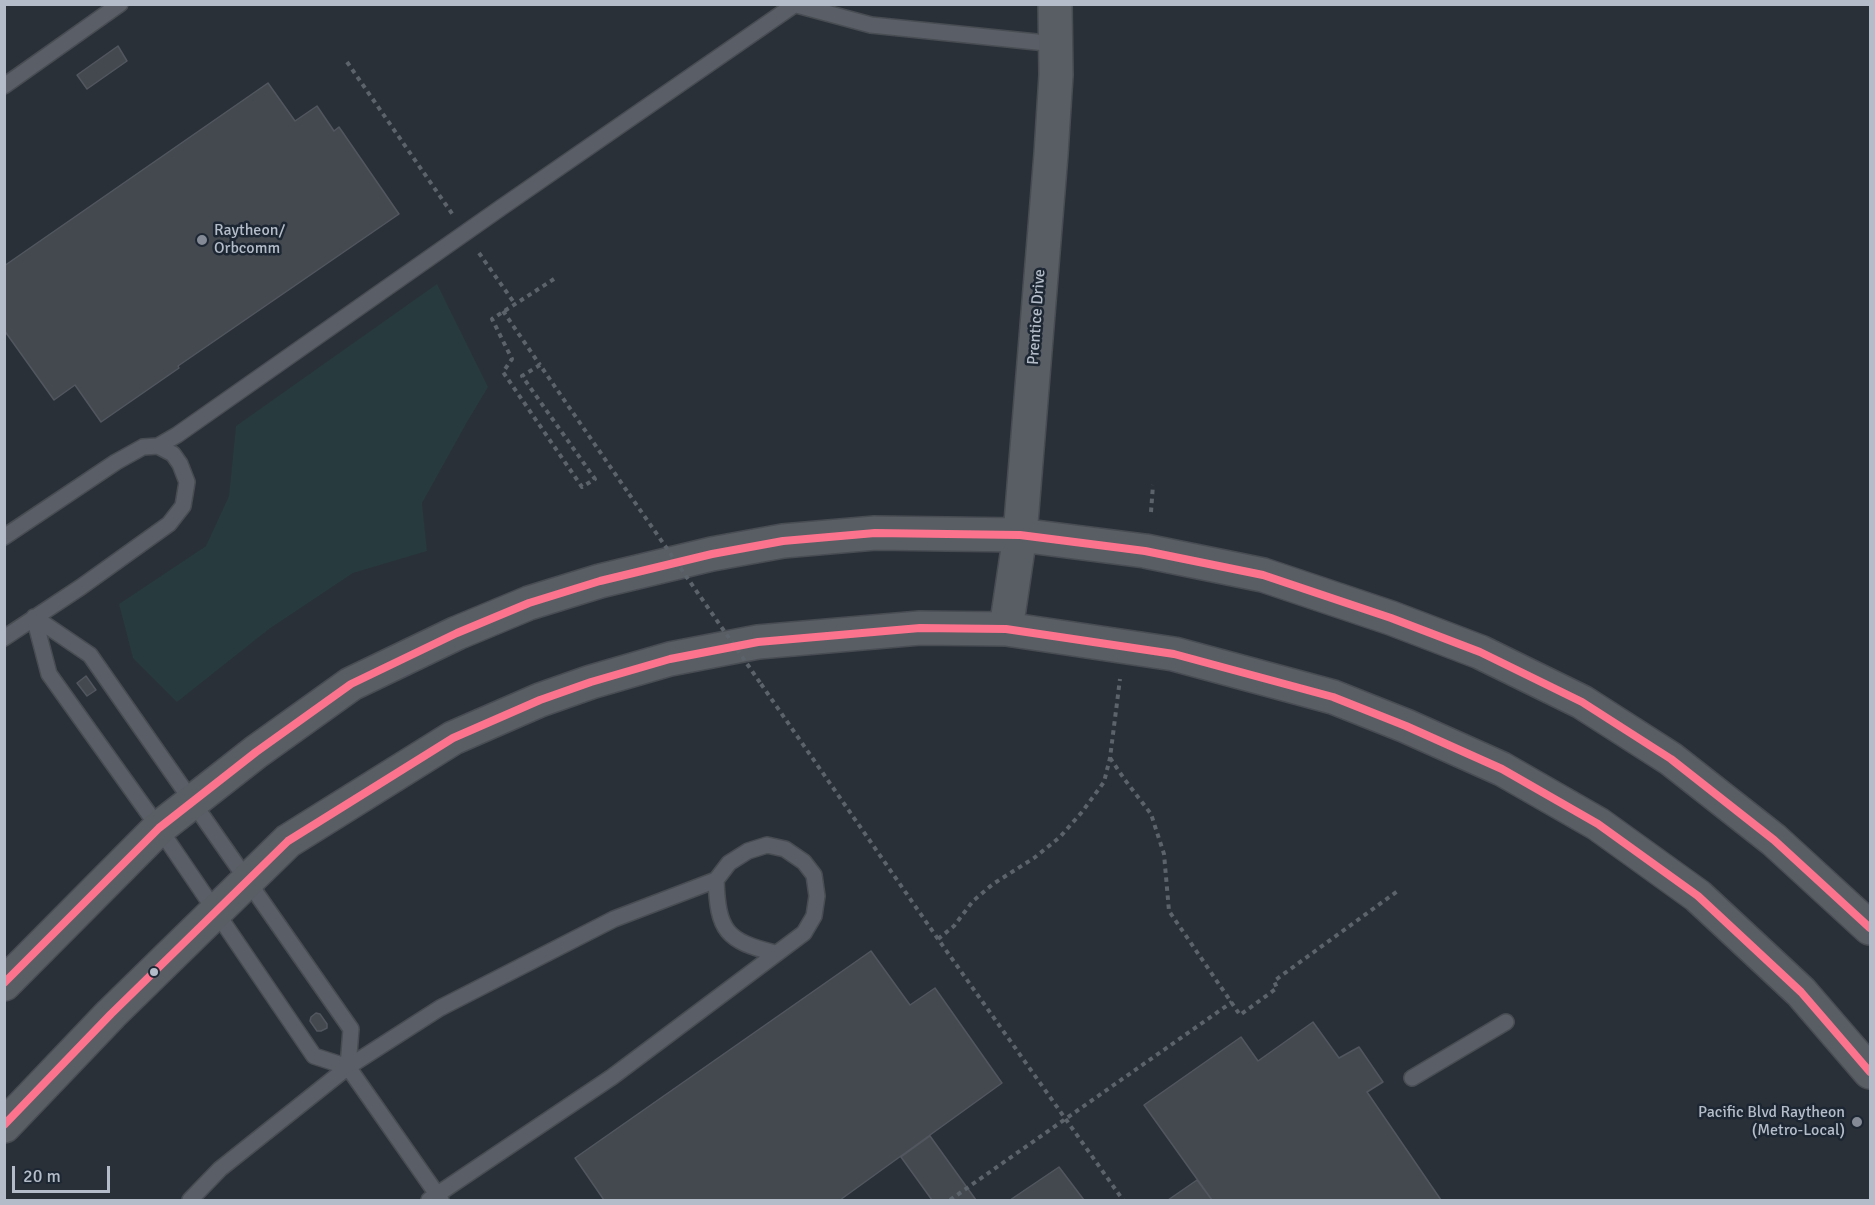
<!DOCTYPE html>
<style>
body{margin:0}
#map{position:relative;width:1875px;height:1205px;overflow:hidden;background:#2a3038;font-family:Signika,sans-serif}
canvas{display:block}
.frame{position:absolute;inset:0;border:6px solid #b4bcc9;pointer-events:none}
.scale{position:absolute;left:12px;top:1166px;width:98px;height:27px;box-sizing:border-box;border:3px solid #b4bcc9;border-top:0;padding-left:8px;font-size:18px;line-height:21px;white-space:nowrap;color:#b4bcc9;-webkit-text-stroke:4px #1d2633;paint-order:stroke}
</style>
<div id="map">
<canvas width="1875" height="1205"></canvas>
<div class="frame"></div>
<div class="scale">20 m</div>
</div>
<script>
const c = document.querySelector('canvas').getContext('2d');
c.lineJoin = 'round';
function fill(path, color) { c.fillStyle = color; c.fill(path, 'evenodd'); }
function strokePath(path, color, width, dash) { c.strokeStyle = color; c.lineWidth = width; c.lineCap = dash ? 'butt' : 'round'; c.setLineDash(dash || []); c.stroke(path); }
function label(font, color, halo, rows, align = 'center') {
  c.font = font + ' Signika,sans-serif'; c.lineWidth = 5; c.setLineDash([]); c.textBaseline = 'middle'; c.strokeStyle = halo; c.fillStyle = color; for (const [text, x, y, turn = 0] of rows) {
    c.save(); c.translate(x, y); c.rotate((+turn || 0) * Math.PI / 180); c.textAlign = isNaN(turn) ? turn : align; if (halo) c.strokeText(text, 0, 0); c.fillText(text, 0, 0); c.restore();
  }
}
fill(new Path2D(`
 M437,284L488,387L467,422L422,503L427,551L353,573L269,629L177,702L133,658L119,604L206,546L229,496L236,426Z`), '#273a3e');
const building = new Path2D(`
 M118,46L127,61L87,89L77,75Z
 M268,83L295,121L317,106L334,131L339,127L399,214L178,366L179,368L101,422L75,385L54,400L4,330V266Z
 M86,676L96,690L87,696L77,683Z
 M871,951L910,1005L935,988L1002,1083L840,1200H604L575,1158Z
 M316,1013L320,1014L327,1024V1028L321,1031H317L310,1021L311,1017Z
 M1313,1022L1339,1058L1359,1047L1383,1082L1367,1092L1441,1200H1212L1144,1105L1241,1037L1258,1061Z
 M930,1136L976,1200H932L901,1157Z
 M1059,1167L1084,1200H1010Z
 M1197,1180L1212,1200H1168Z`);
fill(building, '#444950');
strokePath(building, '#52575f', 1.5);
const lane = new Path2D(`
 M793,4L871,25L1056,44
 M4,86L120,4
 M4,537L116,462L143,447L158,446L177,435L502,207L794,5
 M34,617L49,674L159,828L314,1056L348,1067L441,1200
 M34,617L90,655L351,1029L348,1067
 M4,638L81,587L169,524L183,506L187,482L180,464L173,454L158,446
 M716,880C718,931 726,941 775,953
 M1412,1078L1506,1022
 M190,1200L220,1169L348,1067L440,1008L614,919L716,880L729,863L748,851L767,845L785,849L804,862L814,875L817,896L814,916L804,933L612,1077L429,1200`);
const secondary = new Path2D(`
 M1006,629L1020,535L1051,154L1056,75L1055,4
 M4,984L159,828L256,752L351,684L457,633L529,603L600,581L712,554L783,541L875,533L1020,535L1145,551L1263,575L1391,618L1480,652L1582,702L1671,759L1774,840L1870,928
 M4,1126L111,1014L288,841L453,738L540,700L591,682L670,659L758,642L920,628L1006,629L1174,654L1333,697L1406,726L1502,769L1598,824L1698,896L1801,992L1870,1072`);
strokePath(lane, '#484c53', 18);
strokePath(secondary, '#484c53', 36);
strokePath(new Path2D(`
 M347,62L453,215
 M479,253L515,304
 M554,279L492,319L512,359L503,372L582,487L595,479L522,376L540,365L629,494
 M503,311L540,365
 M1151,512L1153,485
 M761,684L938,939L1123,1200
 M1110,758L1125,780L1151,814L1164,854L1169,911L1240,1015L1277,988L1274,981L1399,890
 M938,939L954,926L973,901L993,884L1034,858L1060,837L1082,812L1104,782L1110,758L1120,679
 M950,1200L1232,1002`), '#5d636a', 4, [4.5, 4.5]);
strokePath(lane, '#5a5e66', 15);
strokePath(secondary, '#595d64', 33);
strokePath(new Path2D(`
 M629,494L761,684`), '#5d636a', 4, [4.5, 4.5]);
strokePath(new Path2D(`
 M4,983L159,828L256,752L351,684L457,633L529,603L600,581L712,554L783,541L875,533L1020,535L1145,551L1263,575L1391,618L1480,652L1582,702L1671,759L1774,840L1870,928
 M4,1125L111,1014L288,841L453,738L540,700L591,682L670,659L758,642L920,628L1006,629L1174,654L1333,697L1406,726L1502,769L1598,824L1698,896L1801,992L1870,1072`), '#fc738d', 8);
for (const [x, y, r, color] of [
 [202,240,6,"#848b96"],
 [154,972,5,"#b4bcc9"],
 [1857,1122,6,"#848b96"]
]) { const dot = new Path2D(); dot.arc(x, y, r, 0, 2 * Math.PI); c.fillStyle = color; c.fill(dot); strokePath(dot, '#1d2633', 2); }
label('16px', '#b4bcc9', '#1d2633', [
 ["Raytheon/",214,231],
 ["Orbcomm",214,249],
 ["Pacific Blvd Raytheon",1845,1113,"right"],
 ["(Metro-Local)",1845,1131,"right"]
], 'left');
label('16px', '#b4bcc9', '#1d2633', [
 ["Prentice Drive",1037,317,-86]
]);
</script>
